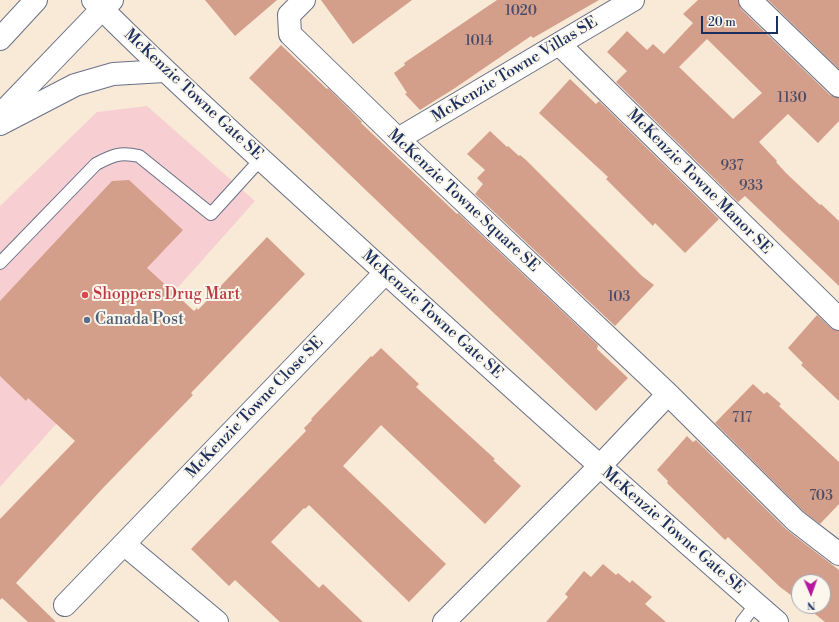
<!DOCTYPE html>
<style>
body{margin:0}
#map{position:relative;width:839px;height:622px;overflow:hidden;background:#f8ead7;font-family:"Libre Bodoni",serif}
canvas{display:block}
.north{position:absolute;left:791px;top:574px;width:40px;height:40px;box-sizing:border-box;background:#fbf7ec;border:1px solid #a1a7b3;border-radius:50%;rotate:178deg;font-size:11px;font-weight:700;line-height:16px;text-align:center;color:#1b2f5e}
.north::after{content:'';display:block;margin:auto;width:14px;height:18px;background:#b5179e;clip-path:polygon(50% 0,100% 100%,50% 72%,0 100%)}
.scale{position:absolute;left:701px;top:16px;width:77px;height:18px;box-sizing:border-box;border:2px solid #1b2f5e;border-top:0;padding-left:5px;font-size:12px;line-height:14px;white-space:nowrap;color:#1b2f5e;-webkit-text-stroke:3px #fbf7ec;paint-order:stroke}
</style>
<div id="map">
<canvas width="839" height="622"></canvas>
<div class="north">N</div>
<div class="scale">20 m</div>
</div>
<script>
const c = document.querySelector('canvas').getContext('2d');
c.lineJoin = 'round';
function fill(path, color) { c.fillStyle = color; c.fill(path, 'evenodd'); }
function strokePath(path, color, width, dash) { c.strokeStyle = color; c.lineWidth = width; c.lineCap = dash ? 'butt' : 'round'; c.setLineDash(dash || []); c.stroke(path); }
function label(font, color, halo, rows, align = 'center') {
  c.font = font + ' "Libre Bodoni",serif'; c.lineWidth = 4; c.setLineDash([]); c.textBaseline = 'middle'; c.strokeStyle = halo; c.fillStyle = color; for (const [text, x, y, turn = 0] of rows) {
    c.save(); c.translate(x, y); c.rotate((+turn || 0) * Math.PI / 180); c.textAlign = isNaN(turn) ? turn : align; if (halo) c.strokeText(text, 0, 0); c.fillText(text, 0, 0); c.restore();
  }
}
fill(new Path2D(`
 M147,106L255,201L0,487V206L97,112Z`), '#f7cfd2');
fill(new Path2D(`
 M205,0H277L235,36Z
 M321,0H412L353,44Z
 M497,0H599L533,38L531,36L455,88L420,110L405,94L407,93L394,73L405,65L404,63Z
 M698,0H738L741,9L830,95L839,98V121L818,143L788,114L759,142L777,161L776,162L786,173L820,205L821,204L839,221V286L745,196L738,202L616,82L627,71L607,52L627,31L647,50L653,44L664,54L693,23L683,14ZM707,39L762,93L733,119L679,67Z
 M768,0H839V69Z
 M281,45L327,89L328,88L362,122L361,123L457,214L458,213L598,345L597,349L628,378L596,411L249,78Z
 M570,79L596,104L599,101L719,219L685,253L655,223L653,226L606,179L608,177L539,113Z
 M490,131L507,147L508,146L519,156L520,155L526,160L642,276L654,285L615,326L475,194L483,184L477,178L485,170L467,154Z
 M129,180L183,230L147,268L194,311L197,308L198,310L267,237L305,274L191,393L193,395L103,488L16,583L56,622H28L2,598L0,600V519L75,441L28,398L26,401L0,376V301L112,181Z
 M817,315L831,328L839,331V401L801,365L803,363L788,348Z
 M381,348L419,384L416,387L495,459L493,460L521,486L485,524L381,425L343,466L446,564L409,602L309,505L305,509L304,508L271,542L319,588L323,584L363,622H280L235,580L229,586L191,549L306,431L304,428L312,420L311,419L371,356L372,357Z
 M753,384L764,394L767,392L781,404L779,406L839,462V504L820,524L804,512L715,423Z
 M687,436L693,442L696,440L787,530L839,570V622H825L805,606H823V582H799V601L780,587L728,537L725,540L667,483L668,481L657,470Z
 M603,564L616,575L618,573L630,583L632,580L652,597L645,604L666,622H546L568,597L565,594L584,571L591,577Z`), '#d39e8a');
const service = new Path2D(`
 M0,263L96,164C113,155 120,152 139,156L211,214L261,159
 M742,622L756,604`);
const minor = new Path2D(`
 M93,0C181,88 273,170 365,254C501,378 638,501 777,622
 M304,0L289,15L290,34L398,139L668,394L796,521L839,554
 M750,0L839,86
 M559,44L839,319
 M398,139L633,0
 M124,544L217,622
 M65,605L385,273
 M444,622L599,467L668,394`);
const tertiary = new Path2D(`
 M0,39L36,0
 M0,115L102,9L112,0
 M0,124L75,85L113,74L164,71`);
strokePath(service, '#687088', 14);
strokePath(minor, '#687088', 24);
strokePath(tertiary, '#687088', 24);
strokePath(service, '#fff', 12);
strokePath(minor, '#fff', 22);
strokePath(tertiary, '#fff', 22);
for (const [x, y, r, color] of [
 [85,295,4,"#e0444e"],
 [87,320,4,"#5c6f8a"]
]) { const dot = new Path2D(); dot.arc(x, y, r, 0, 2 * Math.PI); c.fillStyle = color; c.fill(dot); strokePath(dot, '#fbf7ec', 1.5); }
label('14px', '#494b69', null, [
 ["1020",521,12],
 ["1014",479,42],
 ["1130",792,99],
 ["937",732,167],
 ["933",751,187],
 ["103",619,298],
 ["717",742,419],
 ["703",821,497]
]);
label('16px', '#1b2f5e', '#fbf7ec', [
 ["McKenzie Towne Villas SE",515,70,-31],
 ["McKenzie Towne Gate SE",193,95,43],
 ["McKenzie Towne Manor SE",699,182,45],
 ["McKenzie Towne Square SE",463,201,43],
 ["McKenzie Towne Gate SE",432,315,42],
 ["McKenzie Towne Close SE",255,408,-46],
 ["McKenzie Towne Gate SE",673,531,41]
]);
label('16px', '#be3a42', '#fbf7ec', [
 ["Shoppers Drug Mart",93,295]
], 'left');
label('16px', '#4e5e75', '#fbf7ec', [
 ["Canada Post",95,320]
], 'left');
</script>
